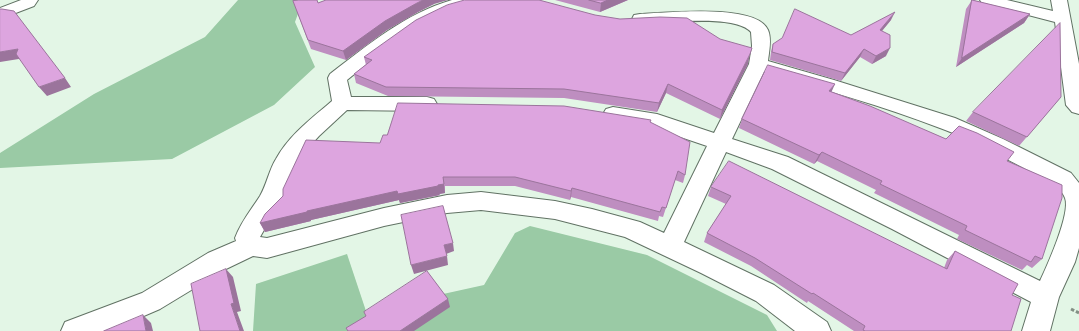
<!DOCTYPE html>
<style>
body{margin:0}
canvas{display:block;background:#e3f6e6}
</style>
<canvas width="1079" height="331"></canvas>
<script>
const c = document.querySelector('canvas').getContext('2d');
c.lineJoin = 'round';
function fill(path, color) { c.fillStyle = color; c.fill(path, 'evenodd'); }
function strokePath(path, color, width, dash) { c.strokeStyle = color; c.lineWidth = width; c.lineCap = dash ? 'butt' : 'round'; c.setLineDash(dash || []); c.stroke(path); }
fill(new Path2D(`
 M238,0H303L295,22L315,67L274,105L172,159L0,168V153L94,94L205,37Z
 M530,226L647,255L767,315L777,331H253L256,284L347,254L366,311L484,285L515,233Z`), '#9acaa5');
const street = new Path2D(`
 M21,0H38L34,6L0,19V8Z
 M452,0H483L481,3C468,7 455,9 443,14C407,29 377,56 347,80L351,97H427L434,99L437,104L434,109L427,111L347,110L319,136L298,159L294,167L284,195L260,237L267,238L384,208L447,195L481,192L555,201L592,209L640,222L664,233L707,146L654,128L606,119L603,114L606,109L613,107L657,114L714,133L749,64L752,46L751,32C735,14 664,23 640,24L634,23L632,19L634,15L640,14C666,13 756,3 768,30C772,39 769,52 768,61L834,80L955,118L1003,139L1071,173L1079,183V248L1075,262L1059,297L1050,331H1022L1031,302L892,229L772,169L726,152L684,242L774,285L827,322L831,331H795L756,301L701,273L625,237L555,219L481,210L447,213L384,226L267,258L253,256L226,269L160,309L109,331H61L65,322L142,293L208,253L236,241L235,238C241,222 251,210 260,196C267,184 269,170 276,159C289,135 312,118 332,101L328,78L330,74C368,45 406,13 452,0ZM764,72C823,89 882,106 940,128C968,138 995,153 1022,167C1036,175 1059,182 1065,198C1071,213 1047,266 1040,281L788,157L732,139Z
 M980,0H1007L1053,11L1051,0H1067L1079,64V114L1072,112L1066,105L1055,22L982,3Z`);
strokePath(street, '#617264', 2);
strokePath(new Path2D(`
 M1071,309L1079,313`), '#839085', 3, [3.5, 2]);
fill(street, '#fff');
fill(new Path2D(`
 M555,0H628L600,12Z
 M972,0L1030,14L1024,23L956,67L966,9Z
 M293,1L318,3L434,4L418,12L387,30L346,60L311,49Z
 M891,20L882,31L886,56L872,64L860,57L841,81L770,60L771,52L773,44L851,35Z
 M364,57L748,64L720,119L666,93L657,112L564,98L388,96L356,83L354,74L366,65Z
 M832,92L946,139L1007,161L1042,259L1032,268L1027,265L1022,270L957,239L959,235L874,193L876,190L817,161L814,164L739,128L742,119Z
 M1061,97L1019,146L966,121L973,112Z
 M651,120L650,122L685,175L683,183L675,180L663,217L659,216L658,221L571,197L570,200L515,186H445V193L439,194L440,195L400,203L399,200L311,220V221L265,232L260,223L380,143Z
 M711,187L944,268L947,260L955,251L1012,295L1011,331H854L808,301L807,303L751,266L704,242L707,233L726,204L708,196Z`), '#be8ec0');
fill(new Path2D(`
 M423,0H448L434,4L418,12L387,30L346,60L343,51L385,21L417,3Z
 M608,0H628L600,12L601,3Z
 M895,12L891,20L876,38L880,30Z
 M1030,14L1024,23L956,67L962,58Z
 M890,48L886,56L872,64L876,56Z
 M18,49L25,58L0,62V52Z
 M864,49L860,57L841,81L845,73Z
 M750,54L748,64L720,119L722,110Z
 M65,78L71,87L47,96L39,87Z
 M668,84L666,93L657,112L659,103Z
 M835,84L831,93L829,91Z
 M822,152L817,161L814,164L819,155Z
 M443,177L445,193L439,194L440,195L400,203L399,200L311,220V221L265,232L260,223L307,211L397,191L438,185Z
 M572,188L571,197L570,200L571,191Z
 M453,243L454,251L446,254L444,245Z
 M447,256L448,265L414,274L411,265Z
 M226,269L233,277L241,311L237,312L244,331H240L231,304Z
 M448,299L450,307L414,331H400Z
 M143,315L151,323L153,331H146Z`), '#9b749c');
const building = new Path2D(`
 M299,0H317L318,3L326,0H423L417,3L385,21L343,51L308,40L293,1Z
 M465,0H539L595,15L620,19L660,17L687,18L720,39L752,48L750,54L722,110L668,84L659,103L564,89L386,87L354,74L372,60L364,57L416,20L447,5Z
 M589,0H608L601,3Z
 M972,0L1030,14L962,58Z
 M0,9H2L14,11L65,78L39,87L16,54L18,49L0,52Z
 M795,9L851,35L895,12L880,30L890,35V48L876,56L864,49L845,73L772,52L773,44L782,38Z
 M1060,23L1061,97L1027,137L973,112Z
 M768,65L835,84L829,91L870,106L946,139L959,126L977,133L1014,152L1007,161L1062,185V198L1042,259L1035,256L1031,262L965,230L967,226L880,184L882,181L822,152L819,155L742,119Z
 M398,103L564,106L651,120L650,122L690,142L685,175L678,171L666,208L662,207L660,212L572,188L571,191L515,177H443L444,184L438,185V186L398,194L397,191L307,211V212L260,223L265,214L283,196V189L306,140L380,143L383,135H387Z
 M729,161L947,269L955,251L1018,284L1012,295L1021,299L1011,331H865L863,330L865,326L813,293L812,294L755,258L707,233L731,196L711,187Z
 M443,206L453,243L444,245L447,256L411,265L401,215Z
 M226,269L234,303L231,304L240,331H200L191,284Z
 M427,271L448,299L400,331H348L346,328L366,316L364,312Z
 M143,315L146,331H104Z`);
fill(building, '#dda5df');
strokePath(building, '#9b749c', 1);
</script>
